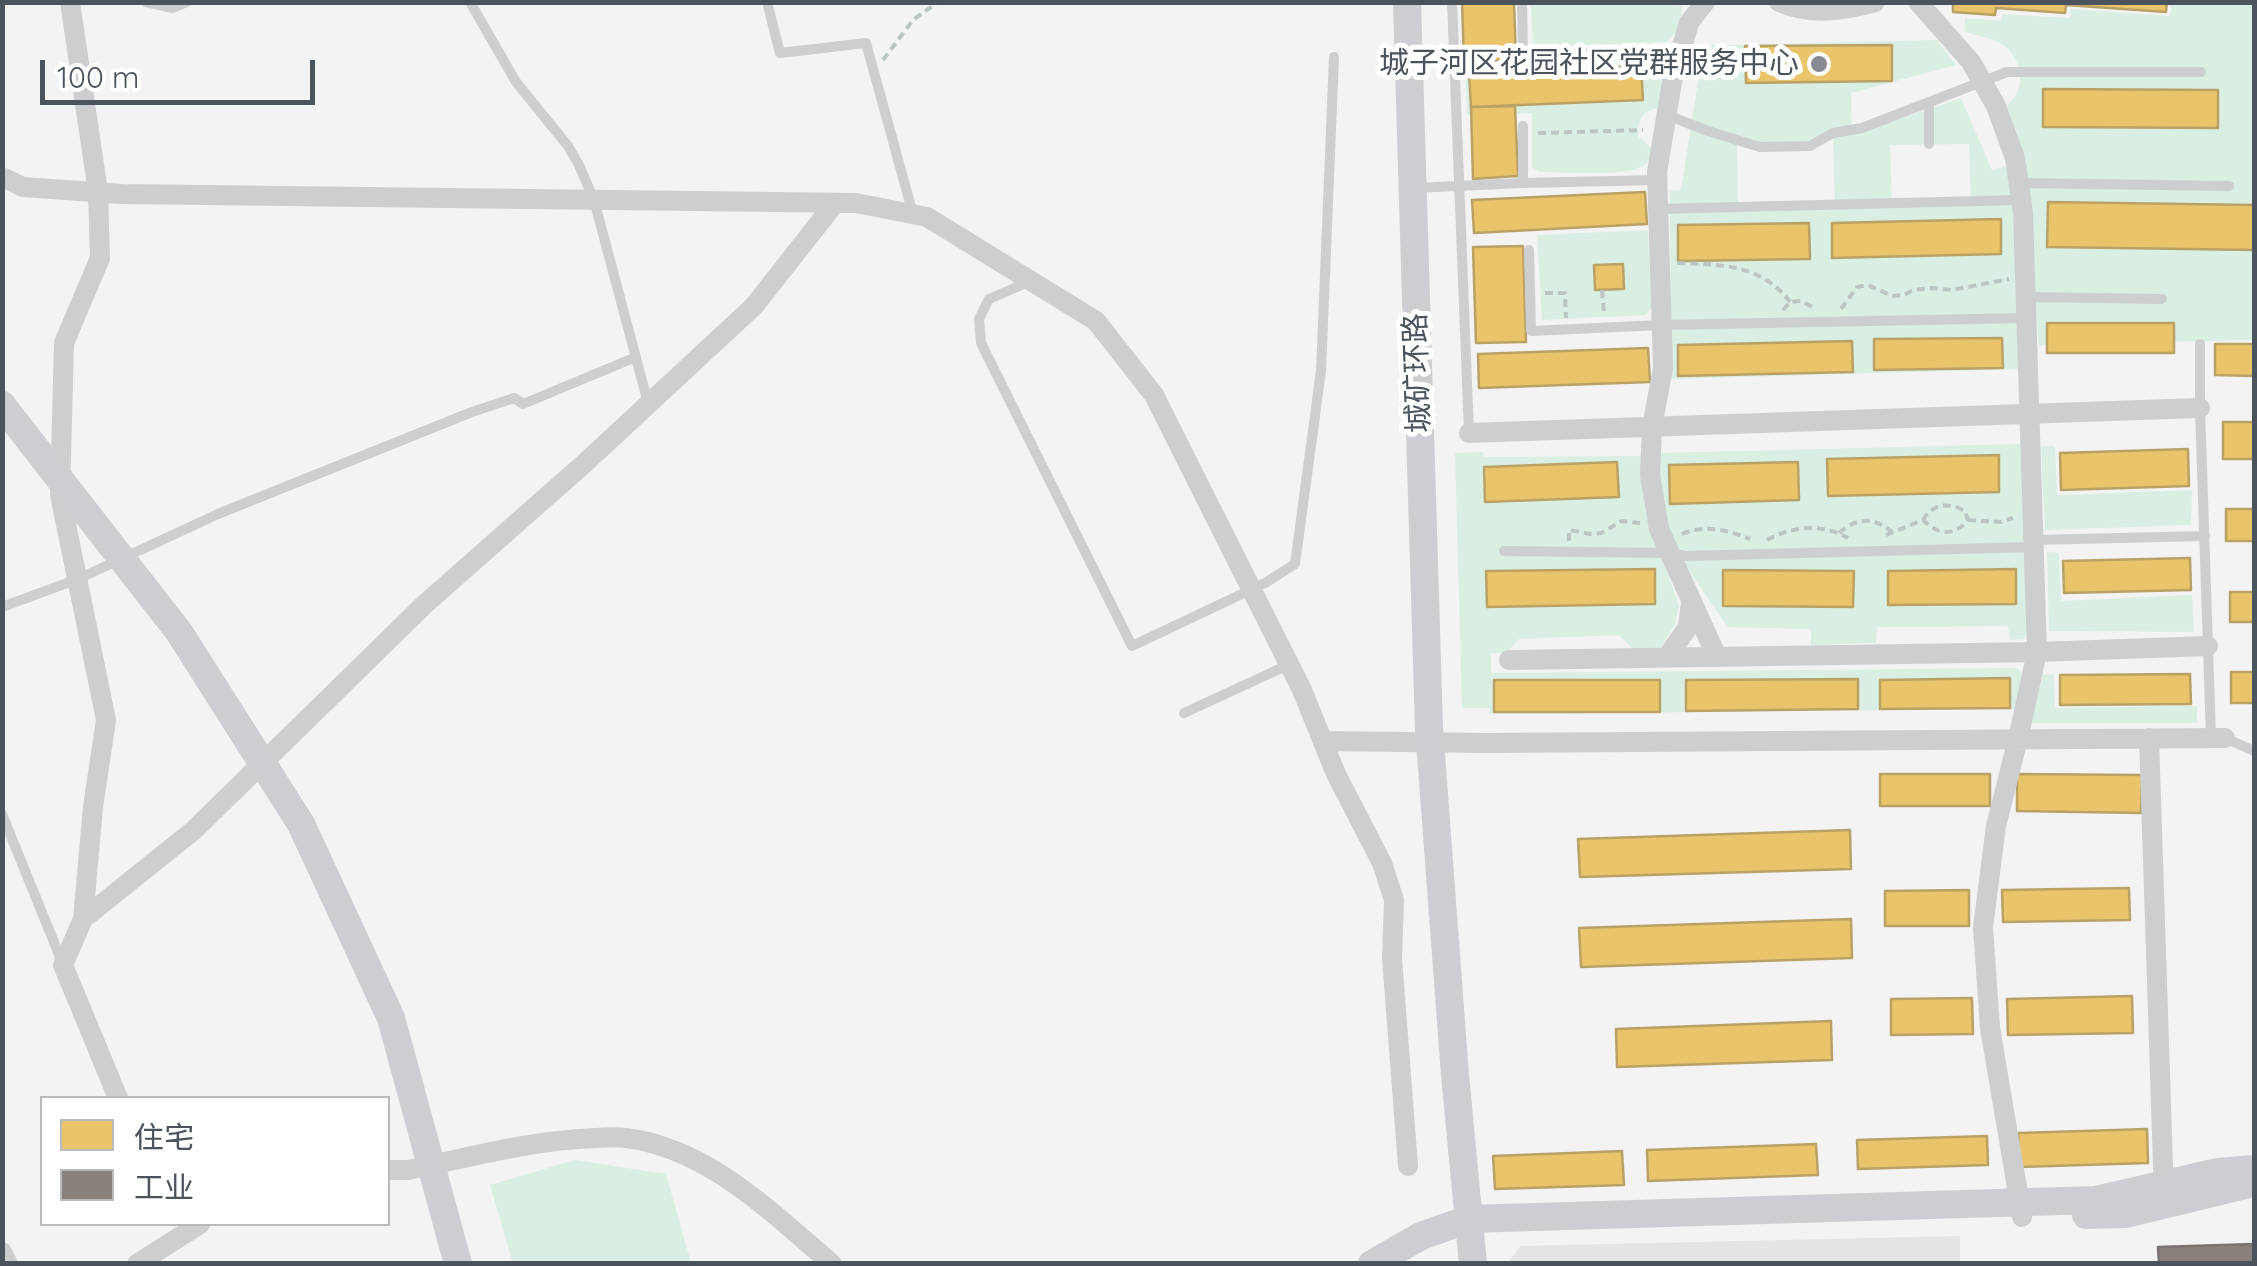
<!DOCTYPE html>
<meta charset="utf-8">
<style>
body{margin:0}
#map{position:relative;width:2257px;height:1266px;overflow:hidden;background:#f3f3f3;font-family:Quicksand,"Noto Sans SC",sans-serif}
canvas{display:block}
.frame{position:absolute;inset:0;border:5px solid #4b545d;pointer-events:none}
.legend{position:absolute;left:40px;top:1096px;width:350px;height:130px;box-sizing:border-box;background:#fff;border:2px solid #b7bbbe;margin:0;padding:12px 18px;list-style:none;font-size:30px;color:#4b545d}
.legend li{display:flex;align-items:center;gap:20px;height:50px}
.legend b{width:50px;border:2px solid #b7bbbe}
.scale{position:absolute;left:40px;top:60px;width:275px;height:45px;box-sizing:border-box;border:5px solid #4b545d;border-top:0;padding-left:12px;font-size:30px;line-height:35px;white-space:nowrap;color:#4b545d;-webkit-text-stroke:8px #fff;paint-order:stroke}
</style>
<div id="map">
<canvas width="2257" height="1266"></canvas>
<div class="frame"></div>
<ul class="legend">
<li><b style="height:28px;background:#e9c46a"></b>住宅</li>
<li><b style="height:28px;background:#8a817c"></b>工业</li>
</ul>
<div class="scale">100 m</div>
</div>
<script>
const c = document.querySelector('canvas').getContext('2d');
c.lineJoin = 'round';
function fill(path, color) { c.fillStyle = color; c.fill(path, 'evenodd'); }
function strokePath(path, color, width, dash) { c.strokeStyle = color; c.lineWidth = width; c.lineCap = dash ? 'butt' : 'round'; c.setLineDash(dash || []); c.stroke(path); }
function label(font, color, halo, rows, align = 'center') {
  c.font = font + ' Quicksand,"Noto Sans SC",sans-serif'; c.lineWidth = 10; c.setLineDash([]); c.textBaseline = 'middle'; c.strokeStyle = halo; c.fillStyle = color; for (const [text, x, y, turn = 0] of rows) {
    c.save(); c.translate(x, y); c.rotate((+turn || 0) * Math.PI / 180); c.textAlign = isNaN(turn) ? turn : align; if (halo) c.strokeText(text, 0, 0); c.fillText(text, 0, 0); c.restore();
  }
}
fill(new Path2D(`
 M1960,1236V1263H1507L1521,1246Z`), '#e5e4e4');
fill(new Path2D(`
 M1639,2L1681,6L1683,25L1667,42L1533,47L1531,3Z
 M2172,3H2254V340L2039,345L2021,147L2007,105C2017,97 2021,88 2020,75C2015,41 1992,39 1964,32L1965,18L2001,21L2003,14L2070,18L2071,9L2170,16Z
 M1937,40L1956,65L1851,93L1852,135L1961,98L1992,170L2006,166L2012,192L2020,369L1671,379L1670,191L1681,190L1700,68L1688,63L1693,46ZM1891,45V81L1746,82V46ZM1833,134L1835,208L1738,207L1737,142L1810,146ZM1969,144L1971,201L1892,204L1890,145ZM2001,220V254L1832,257V223ZM1809,223V259L1678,261V225ZM2002,338V368L1874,369L1875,339ZM1851,341L1852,372L1678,375V345Z
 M1660,58L1666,66L1658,108C1641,111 1639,120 1638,136L1653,149C1651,158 1648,164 1639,168C1620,176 1562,172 1539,172L1532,167V113L1467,115L1465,67ZM1641,67L1642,100L1471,107L1469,74Z
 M1648,230L1652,307L1646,315L1542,320L1537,235Z
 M2022,444L2027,630L2024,639L2010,640L2008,626L1877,627L1876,643L1811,645V629L1728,627C1684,563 1659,535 1659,453ZM1998,455L1999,492L1827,460L1828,459ZM1798,462L1799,500L1670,503V465ZM1723,570L1853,571V606H1723ZM2016,570V604H1888V571Z
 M2041,446H2055L2057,495L2192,490L2191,525L2045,530Z
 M1483,452L1484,457L1641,456L1645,509L1679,606L1675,624L1661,648L1634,650L1619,635L1519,639L1507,653H1491V673L2017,668L2022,674L2017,709L1490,714L1489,708H1462L1455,453ZM2009,678V708H1880L1881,680ZM1858,679V709L1686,710V680ZM1495,680L1660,712H1495Z
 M2047,552L2059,553L2061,601L2192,595L2194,632L2049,631Z
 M2054,674L2055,708L2197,706V723H2030L2043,675Z
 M575,1160L666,1174L691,1263H513L490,1185Z`), '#daefe3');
const homes = new Path2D(`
 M1462,2H1514L1516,60L1464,61Z
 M1953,2H2167L2166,12L2066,5L2065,13L1996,8L1995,15L1953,12Z
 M1892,45V81L1746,83L1745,46Z
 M1641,66L1643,100L1471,107L1469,73Z
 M2043,89L2218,90V128L2043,127Z
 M1515,106L1518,176L1473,179L1471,107Z
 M1645,192L1647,224L1474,233L1472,200Z
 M2048,202L2254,205V250L2047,247Z
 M2001,219V254L1832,258V223Z
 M1809,223L1810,259L1678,261V225Z
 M1523,246L1526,342L1476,343L1473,247Z
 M1623,264L1624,289L1595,290L1594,265Z
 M2047,323H2174V353H2047Z
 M2002,338L2003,368L1874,370V339Z
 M1852,341L1853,372L1678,376V345Z
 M2215,344H2254V376L2215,375Z
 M1648,348L1650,382L1479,388L1478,354Z
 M2223,422H2254V459H2223Z
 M2188,449L2189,486L2061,490L2060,453Z
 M1999,455V492L1828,496L1827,459Z
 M1617,462L1619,497L1485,502L1484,467Z
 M1798,462L1799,500L1670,504L1669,465Z
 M2226,509H2254V541H2226Z
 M2190,558L2191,590L2064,593L2063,561Z
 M1655,569V604L1487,607L1486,571Z
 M2016,569V604L1888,605V571Z
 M1723,570L1854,571L1853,607L1723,606Z
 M2230,592H2254V622H2230Z
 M2231,672H2254V703H2231Z
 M2190,674L2191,704L2060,705V675Z
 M2010,678V708L1880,709V680Z
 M1858,679V709L1686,711V680Z
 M1494,680H1660V712H1494Z
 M1880,774H1990V806H1880Z
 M2017,774L2142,775L2141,813L2017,811Z
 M1850,830L1851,869L1580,877L1578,839Z
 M2129,888L2130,920L2003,922L2002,890Z
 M1969,890V926H1885V891Z
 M1851,919L1852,958L1581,967L1579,928Z
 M2132,996L2133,1033L2008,1035L2007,999Z
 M1972,998L1973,1034L1891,1035V999Z
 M1831,1021L1832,1060L1617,1067L1616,1029Z
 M2147,1129L2148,1163L2019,1167L2018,1133Z
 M1987,1136L1988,1165L1858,1169L1857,1140Z
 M1816,1144L1818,1175L1648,1181L1647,1150Z
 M1622,1151L1624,1185L1495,1189L1493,1156Z`);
fill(homes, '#e9c46a');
strokePath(homes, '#baa266', 2.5);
const industry = new Path2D(`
 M2254,1244V1264H2159L2158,1247Z`);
fill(industry, '#8a817c');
strokePath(industry, '#777473', 2.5);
strokePath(new Path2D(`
 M883,60L913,20L938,2
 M1538,133L1643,130
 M1677,263C1721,265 1760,263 1790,302
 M1602,290L1604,313
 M1545,293H1565L1566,318
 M1841,309L1857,287L1868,285L1892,296L1904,295L1913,290L1932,288L1952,290L2009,279
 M1783,310L1790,302L1801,301L1814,308
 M1968,520L2001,522L2013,518
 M1839,533C1857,517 1874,517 1892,532
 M1682,534C1704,524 1729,530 1750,539
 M1886,535L1923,520C1938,535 1954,537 1968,520L1965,511C1949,502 1933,503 1923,520
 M1767,540C1792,526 1822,523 1848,538
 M1569,541V530L1590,534L1601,533L1622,521L1640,523`), '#bbc5c3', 4, [8, 5]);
strokePath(new Path2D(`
 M146,2L173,8L187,2
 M470,2L516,82L568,146L579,165L594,200L648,403
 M767,2L780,53L866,43L913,214
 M1452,2L1469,433
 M1522,2L1523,57L1680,49
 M1929,104V144
 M1667,115L1708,131L1760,147L1810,146L1833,133L1862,128L2007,72H2201
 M1523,126V183L1657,180
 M2019,183L2229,186
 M1414,188L1523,183
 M1658,209L2020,200
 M1529,250L1531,331L1661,325L2025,318
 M1031,281L989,299L979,319L981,343L1132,646L1265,583L1295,564L1321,371L1334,57
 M2026,297L2162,299
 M2200,344V408L2211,738
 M2034,540L2205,536
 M1504,551L1669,553L1686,556L2034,547
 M2,607L78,579L218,514L472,412L514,398L523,404L636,357
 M1184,713L1288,665
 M2225,738L2254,751
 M2,814L62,962`), '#ccced0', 10);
strokePath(new Path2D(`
 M70,2L98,192L100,258L64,343L60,495L106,720L93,807L83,919
 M1705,2L1689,23L1673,76L1657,172L1663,368L1652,427L1650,475L1659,529L1717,657
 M1779,2C1810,16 1843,11 1875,2
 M1918,2L1971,62L1996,106L2015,158L2023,213L2037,652L2018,739L1996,826L1983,928L1990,1028L2022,1217
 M2,177L23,187L122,194L856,203L927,217L1096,321L1154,395L1302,690L1336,774L1382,863L1394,900L1392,958L1408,1166
 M1469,433L2200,408
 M1667,657L1688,627L1691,603
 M1509,660L2037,652L2208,646
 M2149,738L2164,1196
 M1323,741L1485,743L2225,738
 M118,1098L63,965L83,919L194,830L425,604L586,462L754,306L835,203
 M388,1170H408C470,1157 532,1140 596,1138C605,1138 616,1136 626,1138C708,1148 772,1213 832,1264
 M2,1252L8,1264
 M137,1264L200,1224`), '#ccced0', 20);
strokePath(new Path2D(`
 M1407,2L1429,728L1455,1075L1473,1264
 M2,405L179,632L301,824L391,1018L458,1264
 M2086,1215L2126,1214L2250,1184
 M1372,1264L1421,1236L1469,1219L2096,1200L2218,1172L2254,1169`), '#cdced1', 28);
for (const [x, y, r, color] of [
 [1819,64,10,"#868c92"]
]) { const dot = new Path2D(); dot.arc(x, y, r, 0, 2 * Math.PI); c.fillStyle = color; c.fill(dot); strokePath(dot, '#fff', 4); }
label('30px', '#4b545d', '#fff', [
 ["城子河区花园社区党群服务中心",1799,64]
], 'right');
label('30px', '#4b545d', '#fff', [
 ["城矿环路",1418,373,-92]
]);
</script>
